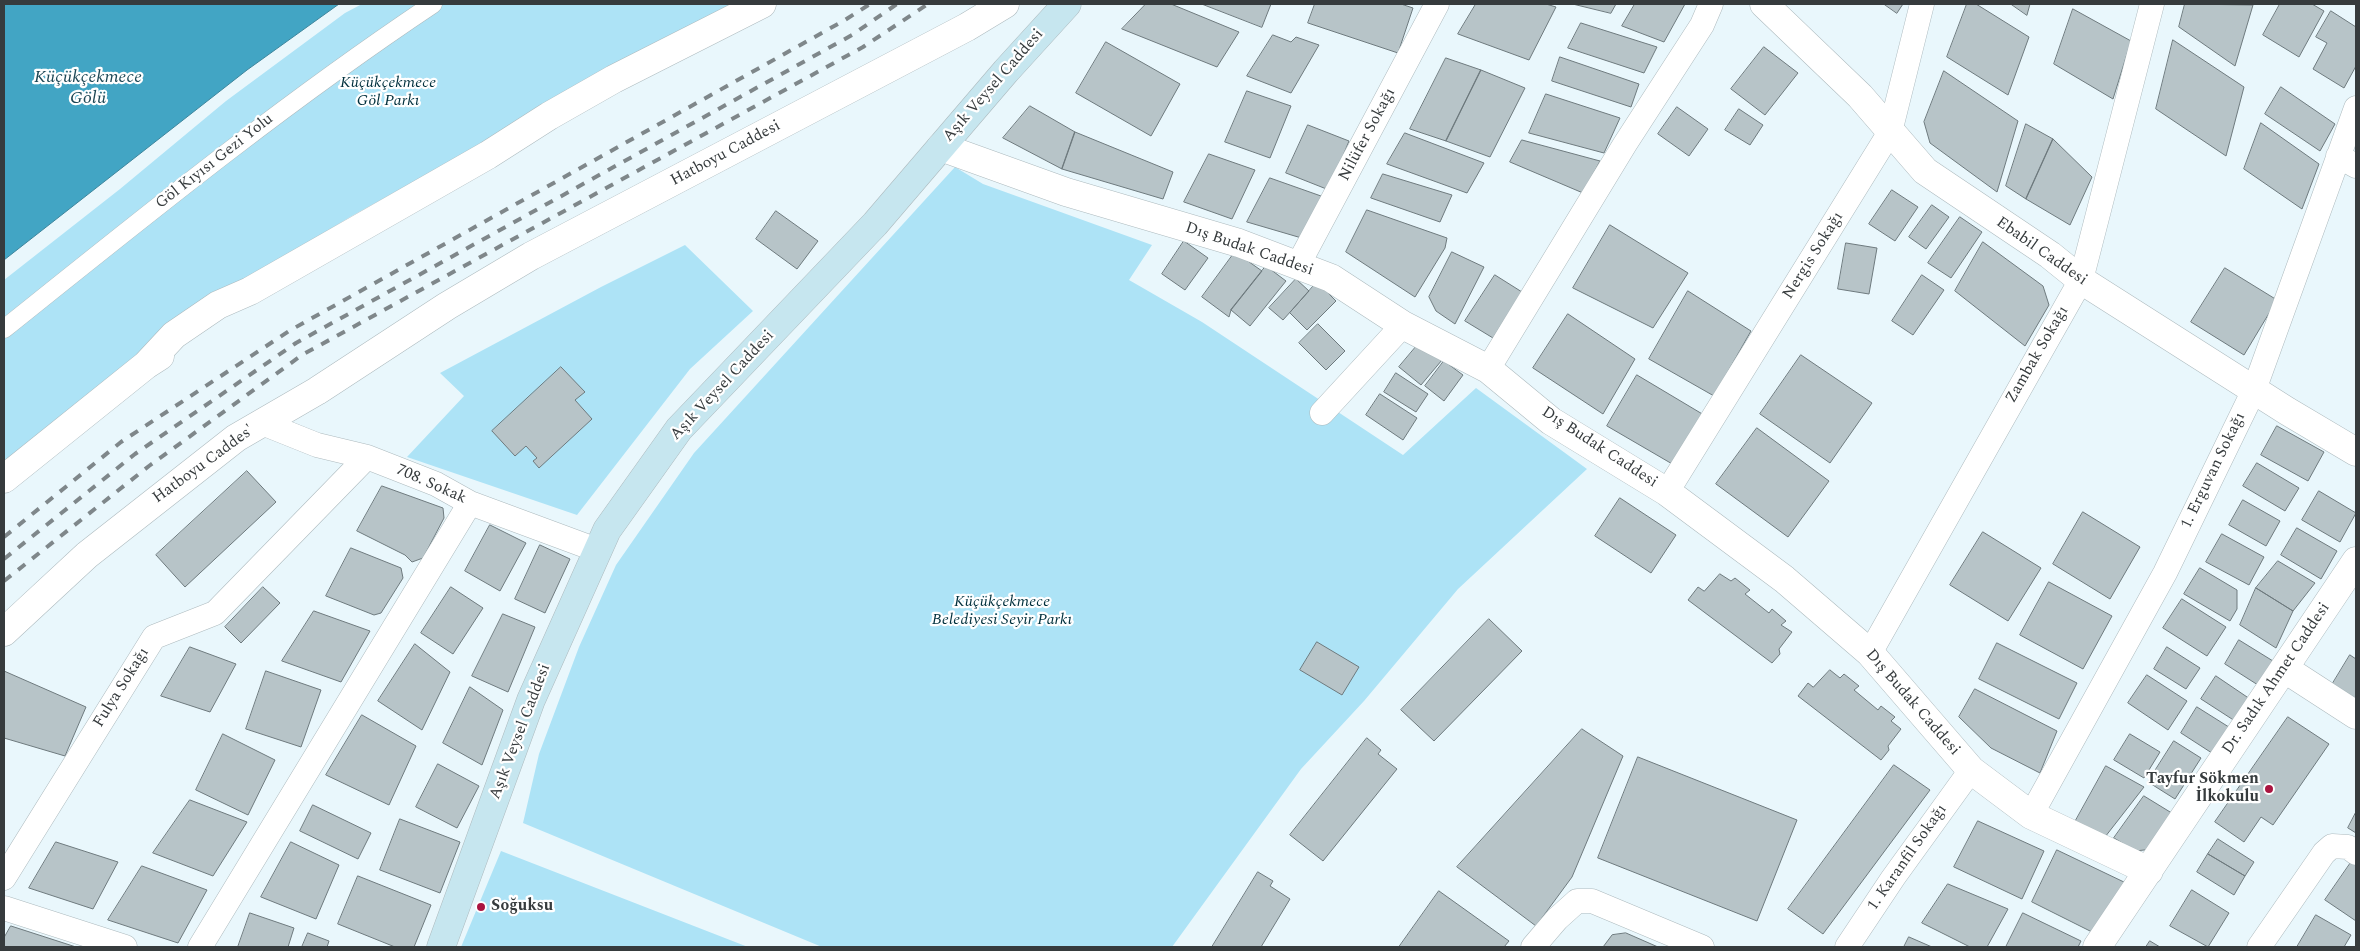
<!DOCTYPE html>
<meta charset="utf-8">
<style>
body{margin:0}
#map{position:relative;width:2360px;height:951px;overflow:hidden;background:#e9f7fc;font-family:Spectral,serif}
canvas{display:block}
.frame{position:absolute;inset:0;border:5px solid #363b3d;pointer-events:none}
</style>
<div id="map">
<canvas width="2360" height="951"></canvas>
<div class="frame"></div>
</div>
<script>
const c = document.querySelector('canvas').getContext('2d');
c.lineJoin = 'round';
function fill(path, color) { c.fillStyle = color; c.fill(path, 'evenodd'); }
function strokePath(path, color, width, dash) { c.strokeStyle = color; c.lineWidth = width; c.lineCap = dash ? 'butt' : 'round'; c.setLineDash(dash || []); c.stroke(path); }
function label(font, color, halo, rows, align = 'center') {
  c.font = font + ' Spectral,serif'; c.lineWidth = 4.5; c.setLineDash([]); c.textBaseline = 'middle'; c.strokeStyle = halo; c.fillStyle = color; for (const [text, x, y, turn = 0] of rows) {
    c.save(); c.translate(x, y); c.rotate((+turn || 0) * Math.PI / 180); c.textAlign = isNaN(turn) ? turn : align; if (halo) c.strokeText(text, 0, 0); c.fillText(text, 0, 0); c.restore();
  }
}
fill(new Path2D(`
 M362,4H744L480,145L350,217L266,268L4,468V280L120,189L226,101L345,13Z
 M955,167L983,184L1152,245L1129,280L1202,322L1403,455L1476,388L1587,469L1458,589L1364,701L1301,769L1172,947H822L523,823L539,754L579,647L616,565L694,453Z
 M685,245L753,311L690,369L577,515L407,457L464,396L440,373L601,287Z
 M501,851L748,947H461Z`), '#ade3f6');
const water = new Path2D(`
 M4,4H339L247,70L4,260Z`);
fill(water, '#42a5c4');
strokePath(water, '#3e859c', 1);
const building = new Path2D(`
 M1146,4H1171L1239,32L1217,67L1122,29Z
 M1202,4H1271L1262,27Z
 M1315,4H1401L1413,8L1398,53L1308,23Z
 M1476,4H1546L1556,7L1529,60L1458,34Z
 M1573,4H1616L1611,13Z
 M1635,4H1685L1664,42L1622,26Z
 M1884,4H1903L1897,13Z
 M1967,4H1976L2029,37L2008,95L1947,57Z
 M2011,4H2030L2027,15Z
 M2185,4L2253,5L2235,66L2179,27Z
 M2280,4H2312L2324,11L2299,57L2263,35Z
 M2073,9L2131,41L2113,99L2054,64Z
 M2331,11L2356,27V66L2344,88L2313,69L2327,43L2316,37Z
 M1581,23L1657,47L1644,73L1568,48Z
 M1273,35L1291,42L1296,37L1319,45L1291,93L1247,76Z
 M2173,40L2244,87L2226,156L2156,109Z
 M1106,42L1180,84L1151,136L1076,93Z
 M1764,47L1798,73L1765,115L1731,89Z
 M1560,57L1639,84L1631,107L1552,81Z
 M1446,58L1481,70L1446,141L1410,129Z
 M1481,70L1525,88L1490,157L1446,141Z
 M1944,71L2018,121L1997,192L1930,143L1924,122Z
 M2281,87L2335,124L2320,151L2265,114Z
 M1247,91L1291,106L1270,158L1225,142Z
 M1546,94L1620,118L1604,153L1529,133Z
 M1030,106L1075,132L1062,169L1003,138Z
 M1677,107L1708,129L1689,156L1658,134Z
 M1739,109L1763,125L1750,145L1725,130Z
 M2261,123L2319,164L2302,209L2244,169Z
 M2026,124L2053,139L2026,199L2006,186Z
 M1308,125L1349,141L1329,190L1286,173Z
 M1075,132L1173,172L1163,199L1062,169Z
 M1405,133L1484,163L1467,193L1387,164Z
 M2053,139L2092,177L2070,225L2026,199Z
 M1522,140L1600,161L1583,193L1510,162Z
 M1209,154L1255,170L1232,219L1184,202Z
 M1383,174L1452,195L1440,222L1371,198Z
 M1270,178L1321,196L1305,239L1247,222Z
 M1892,190L1918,207L1895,241L1869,224Z
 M1932,205L1949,217L1926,249L1909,237Z
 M1367,210L1447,238L1445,248L1415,297L1346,252Z
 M776,211L818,241L797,269L756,239Z
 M1960,217L1982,232L1951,278L1928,263Z
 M1610,225L1688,273L1653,328L1573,288Z
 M1184,241L1208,258L1185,290L1162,274Z
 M1983,242L2043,286L2049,305L2025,346L1955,291Z
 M1846,243L1877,248L1869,294L1838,289Z
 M1235,252L1262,271L1231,310L1229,317L1202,297Z
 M1452,252L1484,267L1455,324L1436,311L1429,297Z
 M1266,266L1286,281L1250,326L1231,310Z
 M2225,268L2277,300L2244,355L2191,322Z
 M1495,275L1522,292L1493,338L1465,321Z
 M1922,275L1944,290L1913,335L1892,321Z
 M1296,279L1309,291L1283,320L1269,308Z
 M1317,282L1336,301L1307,330L1290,313Z
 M1688,291L1751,331L1714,396L1649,359Z
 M1568,314L1635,359L1603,414L1533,368Z
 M1318,324L1345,351L1326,370L1299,343Z
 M1420,342L1442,360L1421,385L1399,367Z
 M1801,355L1872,403L1830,463L1760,414Z
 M1444,361L1463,375L1444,401L1425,386Z
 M561,367L585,392L575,400L592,419L539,468L533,461L537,458L526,446L515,456L492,431Z
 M1396,373L1428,394L1416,412L1384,392Z
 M1637,375L1704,415L1674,465L1607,426Z
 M1380,394L1417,418L1403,440L1366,415Z
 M2277,426L2324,452L2308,481L2261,455Z
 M1757,428L1829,481L1788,537L1716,484Z
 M2257,463L2299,488L2285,511L2243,486Z
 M247,471L276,502L185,587L156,555Z
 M382,486L443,508L444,518L423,558L412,562L405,555L357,531Z
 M2319,491L2356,513L2340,542L2302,520Z
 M1620,498L1676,535L1651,573L1595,536Z
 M2243,500L2280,521L2266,546L2229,525Z
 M2083,512L2140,547L2110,599L2053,564Z
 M490,525L526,543L500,591L465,571Z
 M2297,528L2337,551L2321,579L2281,555Z
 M1983,532L2041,568L2008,621L1950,585Z
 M2222,534L2264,557L2249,585L2206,562Z
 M540,545L570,559L545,613L515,599Z
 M351,548L401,568L403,578L381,613L374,615L326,596Z
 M2278,561L2315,583L2293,611L2256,588Z
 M2200,568L2237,590V609L2230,621L2184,594Z
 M1720,574L1731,581L1735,578L1750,590L1745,594L1769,613L1772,609L1786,621L1781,625L1792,632L1779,649L1780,654L1772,663L1688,600L1698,587L1704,591Z
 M2049,582L2112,616L2083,669L2020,635Z
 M263,587L280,603L241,643L225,627Z
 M451,587L483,608L453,654L421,633Z
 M2256,588L2293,611L2276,648L2240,625Z
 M2182,599L2226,627L2207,656L2163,628Z
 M314,611L370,631L341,682L282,661Z
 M503,614L535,627L508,692L472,676Z
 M1489,619L1522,651L1434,741L1401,710Z
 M2239,640L2273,661L2258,685L2225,664Z
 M1317,642L1359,667L1342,695L1300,670Z
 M1997,643L2077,683L2059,719L1979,679Z
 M415,644L450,672L422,730L378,701Z
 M190,647L236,664L210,712L161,696Z
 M2167,647L2200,668L2186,689L2154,669Z
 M2350,655L2356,659V704L2330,688Z
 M1830,670L1840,678L1844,674L1859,686L1854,690L1878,710L1881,706L1895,717L1891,721L1901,729L1888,746L1889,750L1881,760L1798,696L1808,683L1813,687Z
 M4,671L86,707L65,756L4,738Z
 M266,671L321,690L301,747L246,729Z
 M2147,675L2187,701L2168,730L2128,703Z
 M2216,676L2250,699L2235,721L2201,699Z
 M470,687L503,710L482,765L443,743Z
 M1975,689L2057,731L2040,773L1991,748L1959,717Z
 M2197,707L2232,729L2215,755L2181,733Z
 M362,715L416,746L389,805L326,775Z
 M2288,717L2329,744L2273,825L2261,817L2244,842L2215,822Z
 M1582,729L1623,756L1572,877L1536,926L1457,867Z
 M223,734L275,760L248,815L196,790Z
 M2130,734L2160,752L2144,778L2114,760Z
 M1367,738L1381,750L1378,754L1397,769L1323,861L1290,835Z
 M2174,741L2201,758L2175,799L2148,782Z
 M1638,757L1797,820L1757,921L1598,858Z
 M438,764L479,786L457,828L416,807Z
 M1894,765L1930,790L1823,934L1788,909Z
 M2106,766L2144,787L2105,837L2075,822Z
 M2144,796L2175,815L2153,849L2135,851L2114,838Z
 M190,800L247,822L213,876L153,853Z
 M313,805L371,833L358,859L300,831Z
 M2356,812V833L2348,828Z
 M400,819L460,842L440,893L380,870Z
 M1978,821L2044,851L2022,899L1954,867Z
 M2218,839L2254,862L2245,876L2208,854Z
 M56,842L118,862L93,909L29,888Z
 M291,842L339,865L316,919L261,897Z
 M2057,850L2126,883L2100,936L2032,902Z
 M2208,854L2245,876L2234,895L2197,872Z
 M2352,861L2356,864V921L2325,900Z
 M142,866L207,890L178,943L108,920Z
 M1258,872L1273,881L1270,886L1290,899L1261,947H1212Z
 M358,876L431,905L414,947H395L338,924Z
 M1948,884L2008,909L1987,947H1970L1922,923Z
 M2192,890L2229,913L2208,947L2170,926Z
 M1439,891L1509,941L1504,947H1399Z
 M250,913L294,928L288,947H238Z
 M2023,913L2081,941L2078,947H2006Z
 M2316,915L2351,935L2344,947H2297Z
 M11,926L76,947H4V938Z
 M308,933L329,941L327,947H302Z
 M1626,933L1658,947H1603L1612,935Z
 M1909,937L1932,947H1904Z
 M2150,941L2160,947H2146Z`);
fill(building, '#b7c4c8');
strokePath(building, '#6e7a7e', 1);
const pedestrian = new Path2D(`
 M4,329C144,217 283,104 433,4`);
const minor = new Path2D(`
 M2338,156L2356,166
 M1298,265L1437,4
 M1488,369L1625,144L1702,25L1711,4
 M1322,413L1403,325
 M262,423L317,445L367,457L436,484L470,503L597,550
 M1667,492L1890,132L1922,4
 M1870,653L2081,280L2152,4
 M2031,815L2165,573L2254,390L2356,108
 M4,878L154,637L215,613L367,457
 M4,908L125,947
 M200,947L470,503
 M1533,947L1557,919L1577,901H1592L1702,947
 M1847,947L1893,878L1971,770
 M2259,947L2324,853L2332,846L2348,847L2356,853`);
const tertiary = new Path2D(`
 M1764,4L1860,96L1925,171L2050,255L2081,280L2287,411L2356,452
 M941,147L1066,192L1239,243L1331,278L1403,325L1488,369L1551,421L1667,492L1784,579L1870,653L1971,770L2031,815L2149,871
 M146,365L174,335L218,305L250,291L488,155L549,116L614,79L762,4
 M4,479L146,365L160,356
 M4,632L87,555L236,438L317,391L447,306L531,256L967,27L1005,4
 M2285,669L2356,715
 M2097,947L2356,561`);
const secondary = new Path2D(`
 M441,947L531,700L607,530L679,429L875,224L1006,71L1067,4`);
strokePath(pedestrian, '#adbabe', 19);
strokePath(minor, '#adbabe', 25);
strokePath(tertiary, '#adbabe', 29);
strokePath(secondary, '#adbabe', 29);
strokePath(pedestrian, '#fff', 18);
strokePath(minor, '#fff', 24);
strokePath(tertiary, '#fff', 28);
strokePath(secondary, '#c6e6ef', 28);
strokePath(new Path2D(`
 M4,537L121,442L289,331L845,20L870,4
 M4,559L135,454L296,343L852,35L897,4
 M4,581L149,466L302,355L863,47L928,4`), '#7f878a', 4, [9, 9]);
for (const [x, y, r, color] of [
 [2269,789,5,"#aa1541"],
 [481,907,5,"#aa1541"]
]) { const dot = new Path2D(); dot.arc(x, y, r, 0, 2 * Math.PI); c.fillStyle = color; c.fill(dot); strokePath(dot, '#fff', 2); }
label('italic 16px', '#00303d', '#fff', [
 ["Küçükçekmece",388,84],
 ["Göl Parkı",388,102],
 ["Küçükçekmece",1002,603],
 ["Belediyesi Seyir Parkı",1002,621]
]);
label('16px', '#363b3d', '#fff', [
 ["Aşık Veysel Caddesi",994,86,-49],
 ["Nilüfer Sokağı",1368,135,-62],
 ["Hatboyu Caddesi",726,154,-28],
 ["Göl Kıyısı Gezi Yolu",215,162,-38],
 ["Dış Budak Caddesi",1249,250,19],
 ["Ebabil Caddesi",2041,252,35],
 ["Nergis Sokağı",1814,256,-58],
 ["Zambak Sokağı",2038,355,-60],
 ["Aşık Veysel Caddesi",723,386,-47],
 ["Dış Budak Caddesi",1599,448,33],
 ["Hatboyu Caddes'",204,465,-36],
 ["1. Erguvan Sokağı",2214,471,-64],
 ["708. Sokak",431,485,24],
 ["Dr. Sadık Ahmet Caddesi",2277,679,-56],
 ["Fulya Sokağı",122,688,-58],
 ["Dış Budak Caddesi",1912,703,49],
 ["Aşık Veysel Caddesi",521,732,-69],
 ["1. Karanfil Sokağı",1908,858,-55]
]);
label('bold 16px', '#363b3d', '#fff', [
 ["Tayfur Sökmen",2259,780],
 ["İlkokulu",2259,798],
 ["Soğuksu",491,907,"left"]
], 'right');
label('italic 18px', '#1c4755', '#fff', [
 ["Küçükçekmece",88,78],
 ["Gölü",88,99]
]);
</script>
